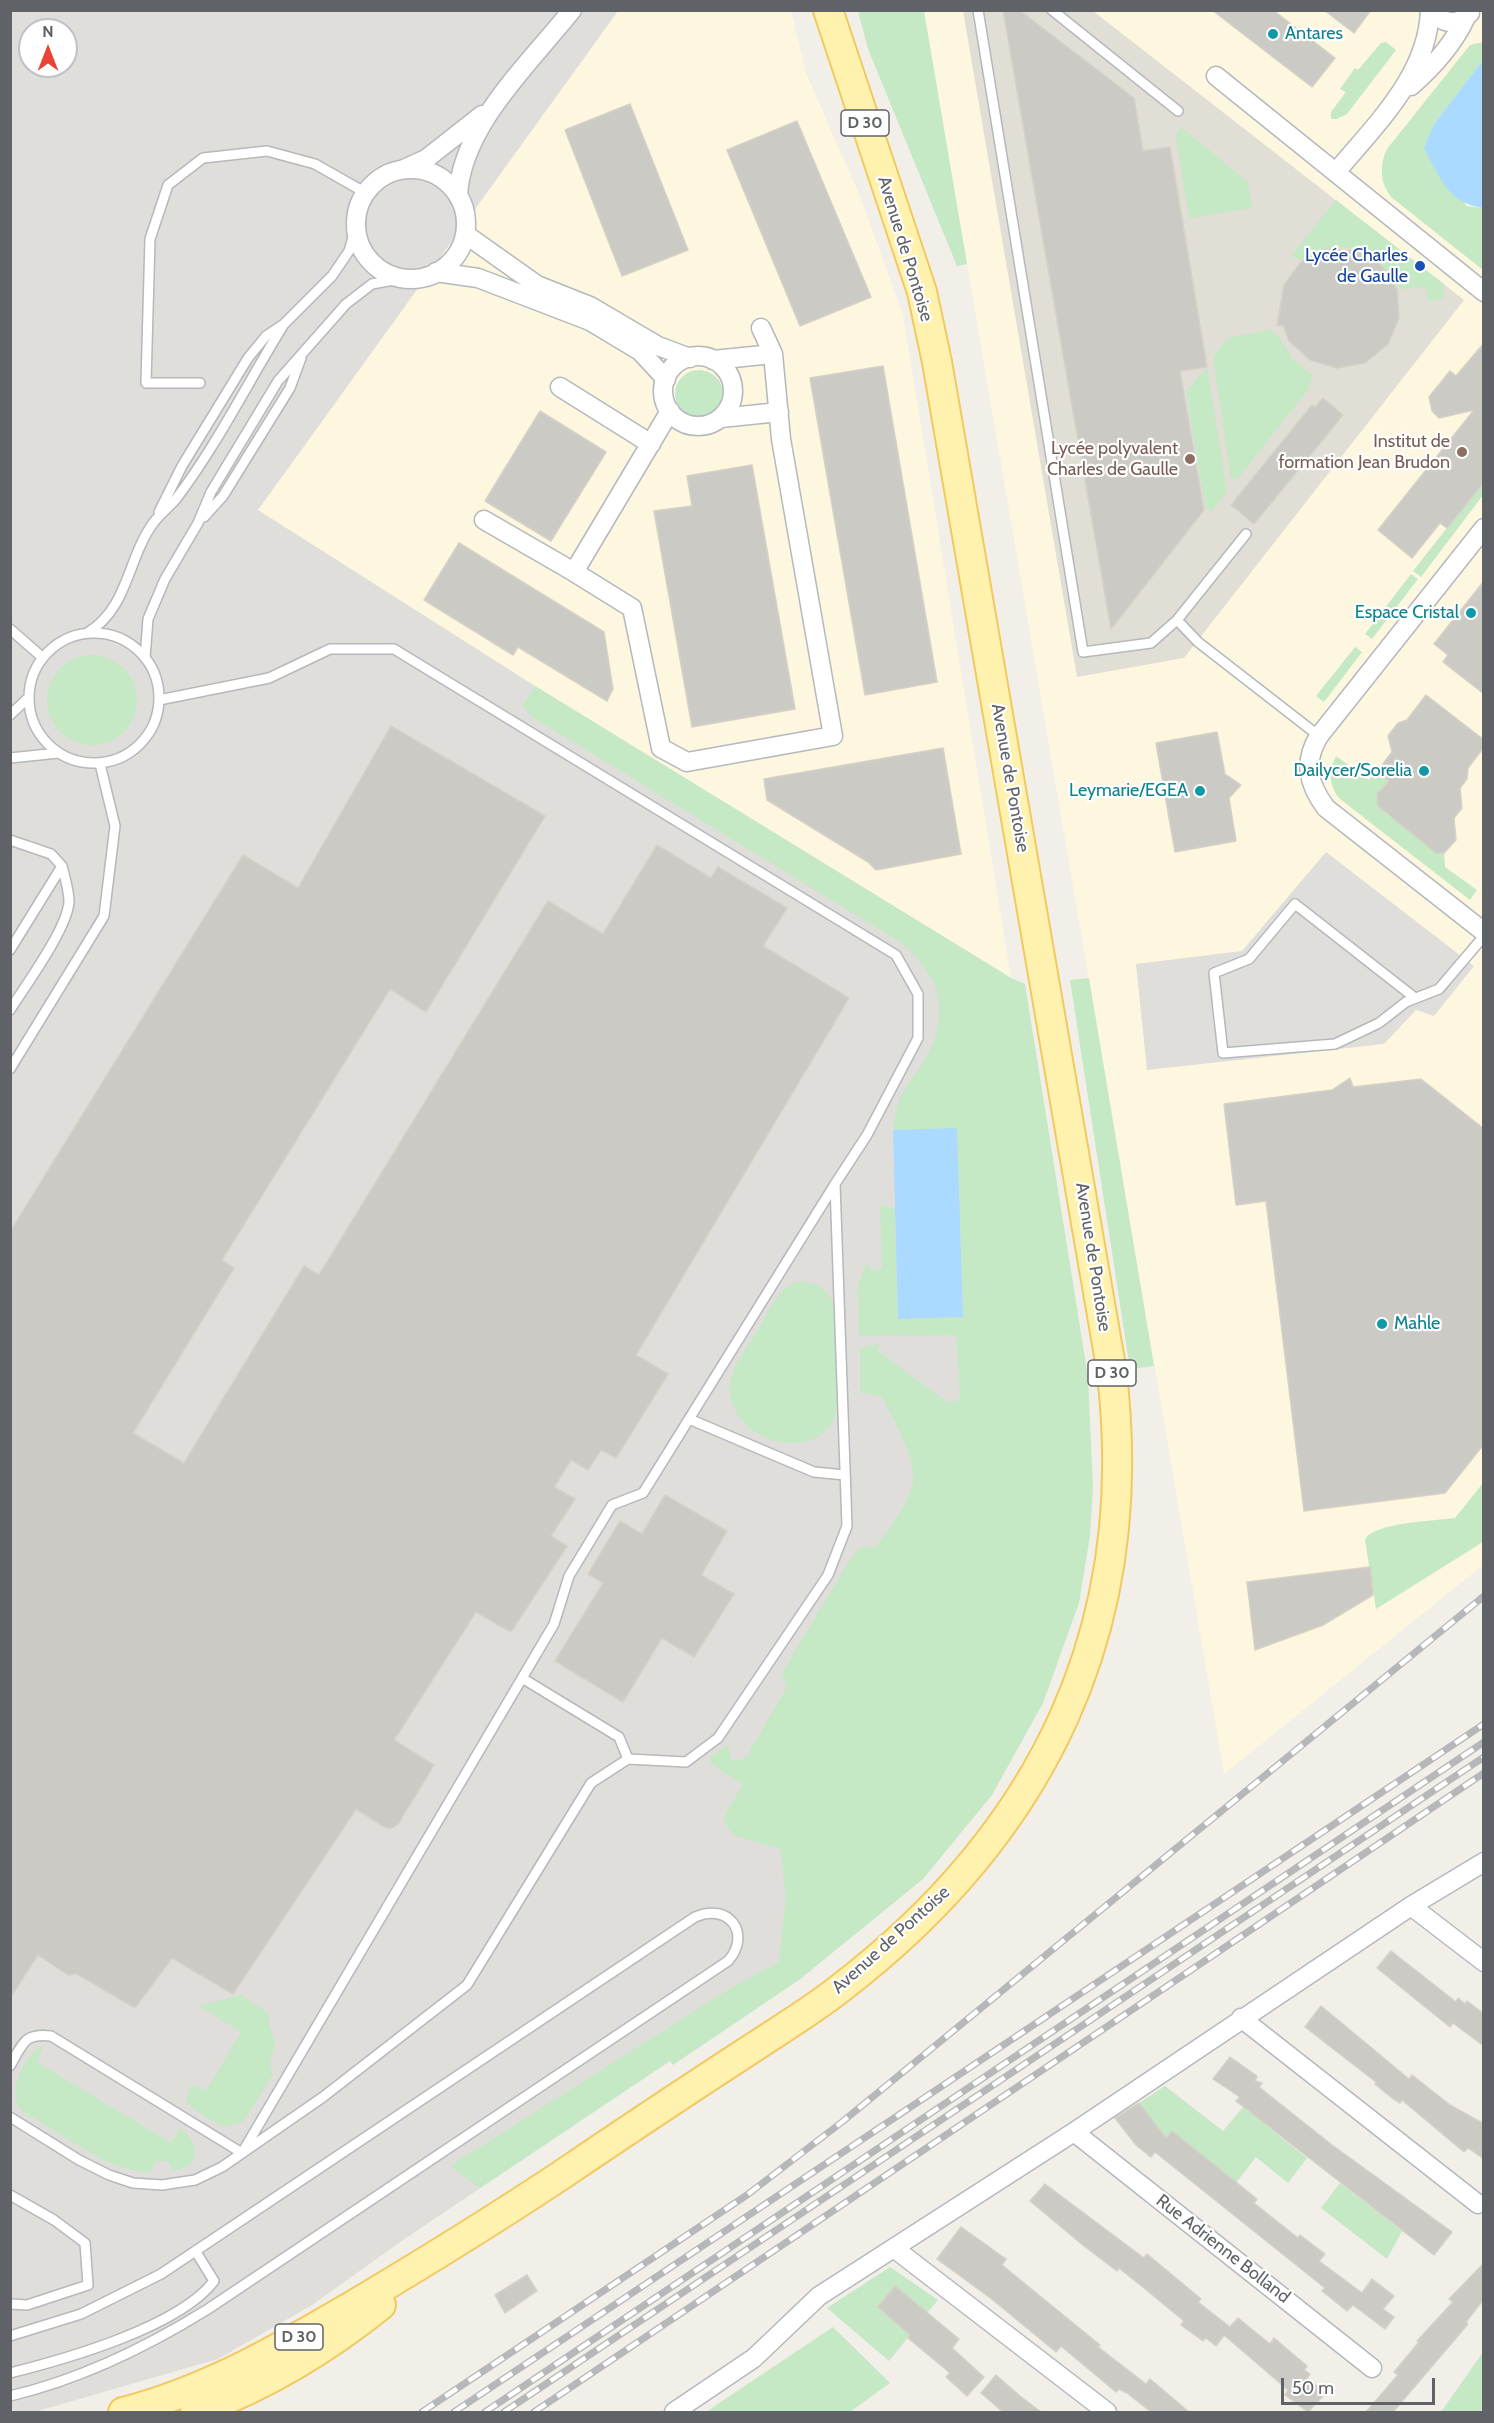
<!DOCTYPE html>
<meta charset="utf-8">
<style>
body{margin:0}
#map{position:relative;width:1494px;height:2423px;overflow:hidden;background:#f1efe8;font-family:Cabin,sans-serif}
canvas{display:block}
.frame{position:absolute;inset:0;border:12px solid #5f6368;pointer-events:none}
.north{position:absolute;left:18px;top:18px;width:60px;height:60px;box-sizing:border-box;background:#fff;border:2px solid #bfc1c3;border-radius:50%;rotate:0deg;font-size:16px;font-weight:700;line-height:24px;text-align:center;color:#5f6368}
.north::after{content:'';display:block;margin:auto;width:21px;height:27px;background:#ea4335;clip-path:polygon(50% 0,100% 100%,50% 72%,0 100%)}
.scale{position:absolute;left:1281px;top:2378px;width:154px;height:27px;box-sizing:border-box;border:3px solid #5f6368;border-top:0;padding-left:8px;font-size:18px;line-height:21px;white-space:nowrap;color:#5f6368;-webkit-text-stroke:4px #fff;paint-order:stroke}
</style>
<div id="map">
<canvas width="1494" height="2423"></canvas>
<div class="frame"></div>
<div class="north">N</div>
<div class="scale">50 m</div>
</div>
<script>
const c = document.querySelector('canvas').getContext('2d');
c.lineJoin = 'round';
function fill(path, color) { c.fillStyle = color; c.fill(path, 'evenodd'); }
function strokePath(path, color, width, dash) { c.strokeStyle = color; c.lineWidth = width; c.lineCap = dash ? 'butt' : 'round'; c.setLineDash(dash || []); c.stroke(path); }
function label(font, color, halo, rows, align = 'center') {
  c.font = font + ' Cabin,sans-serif'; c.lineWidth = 4.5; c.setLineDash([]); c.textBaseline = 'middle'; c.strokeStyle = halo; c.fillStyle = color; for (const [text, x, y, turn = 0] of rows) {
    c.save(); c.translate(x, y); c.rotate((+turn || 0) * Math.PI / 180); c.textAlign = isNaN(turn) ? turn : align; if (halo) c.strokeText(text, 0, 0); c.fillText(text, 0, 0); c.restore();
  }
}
fill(new Path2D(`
 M618,11H791L806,73L861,199L903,315L1011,978L535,686L258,510Z
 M924,11H1483V1565L1224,1774Z`), '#fef7e0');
fill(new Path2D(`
 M11,11H618L258,510L535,686L1011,978L918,1871L671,2060L403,2240L312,2305L218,2359L34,2412H11ZM30,30H66V66H30Z
 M1326,852L1474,966L1434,1016L1416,1010L1384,1044L1147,1070L1136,964L1242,951Z`), '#e0deda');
fill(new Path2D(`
 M963,11H1093L1464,300L1184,658L1077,677Z`), '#e1ded6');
fill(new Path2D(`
 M858,11H924L967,264L957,266L868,49Z
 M1386,42L1396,50L1347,114L1337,119H1331V112L1346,92L1340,89L1355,68L1358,70L1381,43Z
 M1483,42V60L1434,124L1466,206L1483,208V270L1391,197C1380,183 1379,165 1387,149L1470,45Z
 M1181,127L1248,182L1252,208L1189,218L1176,136Z
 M1336,200L1444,284L1443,299L1428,302L1425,287L1401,289C1367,246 1353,236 1301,260L1291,256Z
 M1269,330L1278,336L1293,360L1313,375L1308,390L1238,478L1231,479L1213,357L1228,338Z
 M1207,367L1227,492L1211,512L1205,506L1186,391Z
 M675 394a24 24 0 1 1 48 0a24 24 0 1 1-48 0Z
 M1483,482V495L1421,577L1413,571Z
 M1411,574L1418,579L1372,639L1365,634Z
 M1355,647L1362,652L1324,702L1316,696Z
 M47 700a45 45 0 1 1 90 0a45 45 0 1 1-90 0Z
 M535,686L1011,978L1025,984L1088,1377L1093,1487L1090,1536L1079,1603L1043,1703L992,1795L923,1879L799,1980L673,2065L670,2061L480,2188L450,2166L726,1991L779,1962L786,1896L780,1849L733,1835L724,1821L726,1812L743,1785L711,1764L710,1757L728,1745L732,1760L740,1761L747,1756L787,1687L782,1673L851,1558L859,1548L876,1547C889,1528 905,1509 912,1487C920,1464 892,1416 881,1396L860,1393V1347L880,1344L878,1351L948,1403L959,1400L960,1397L956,1335L859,1336L858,1286L866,1263L872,1271L882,1268L880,1205L895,1208L898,1319L963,1317L957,1129L893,1130C894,1122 896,1112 898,1103C903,1088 917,1073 925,1060C951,1013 942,976 900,942L531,716L522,706Z
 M1336,756L1369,780L1376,771L1389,781L1377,794L1378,806L1390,817L1399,816L1436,853H1444L1445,867L1477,890L1470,900L1340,799C1328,785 1329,771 1336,756Z
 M1089,978L1154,1366L1130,1369L1070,980Z
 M797,1282C815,1280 828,1288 834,1305C837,1326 842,1401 834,1418C812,1466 731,1439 730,1391C729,1368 746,1349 758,1330C768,1313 777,1289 797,1282Z
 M1483,1483V1542L1376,1609L1365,1540C1373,1522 1435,1521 1455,1518Z
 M241,1995L269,2014C267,2027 273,2030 275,2041C276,2054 266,2061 273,2074L244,2121L224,2127L195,2111L186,2101L190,2087L195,2085L206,2091L241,2032L199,2006Z
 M44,2045L37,2062L171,2143L180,2128C200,2142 201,2169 173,2170L168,2161H156L150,2173L130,2170L101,2159L22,2111C5,2094 26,2051 44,2045Z
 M1165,2086L1223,2131L1243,2107L1307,2158L1288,2183L1256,2157L1236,2183L1172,2131L1166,2138L1139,2103Z
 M1340,2183L1402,2231L1387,2259L1321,2208Z
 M890,2267L938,2300L927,2313L895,2286L878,2307L910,2335L889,2361L827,2308Z
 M833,2327L890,2383L850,2412H706Z
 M1483,2352V2412H1441Z`), '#c5e8c5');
fill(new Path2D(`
 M1483,60V208C1447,203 1440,177 1424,148L1434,124Z
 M957,1128L963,1317L898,1319L893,1130Z`), '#aadaff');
const building = new Path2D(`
 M1003,10H1019L1134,98L1143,151L1170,147L1207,367L1180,371L1204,510L1111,629Z
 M1212,10H1273L1335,58L1312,87Z
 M1324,10H1371L1354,33Z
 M630,104L688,250L622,276L565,130Z
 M797,121L871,297L800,326L727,150Z
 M1327,249L1356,251L1381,265L1397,289L1399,318L1388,344L1365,363L1337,368L1310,360L1289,341L1283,325L1277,326L1284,285L1301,262Z
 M1484,343V482L1447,528L1440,523L1412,558L1378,530L1474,410L1439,418L1432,411L1429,397L1450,371L1456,376Z
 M883,366L937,682L865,695L810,378Z
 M1323,398L1343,415L1254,524L1231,505L1312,405L1315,408Z
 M540,411L606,452L551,541L485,501Z
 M752,465L795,709L692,727L654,511L692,506L687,476Z
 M459,543L604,632L613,689L607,701L518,647L513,655L424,600Z
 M1484,581V694L1443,662L1448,655L1434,644Z
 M1426,695L1484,740V747L1468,768L1467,779L1460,788L1462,808L1454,818L1456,840L1444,853H1436L1378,806L1377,794L1389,781L1382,775V765L1392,752L1388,736L1398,723L1407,720Z
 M391,726L545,816L426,1012L390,989L222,1260L234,1268L133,1433L184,1463L304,1266L319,1275L548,901L603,934L657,845L711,878L718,867L787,908L763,946L849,998L636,1355L668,1374L616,1458L601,1450L588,1470L571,1460L554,1487L575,1499L551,1536L567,1546L511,1632L476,1612L394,1740L434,1765L398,1824L392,1828H386L356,1809L233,1994L172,1958L135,2008L77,1974L68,1975L38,1955L10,1998V1232L243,855L298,888Z
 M1217,732L1225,774L1241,785L1229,798L1236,841L1175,852L1156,743Z
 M943,748L961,854L876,870L868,862L767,800L764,779Z
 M1350,1078L1353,1087L1421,1079L1484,1129V1444L1445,1493L1304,1511L1266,1201L1236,1205L1224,1104L1332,1090Z
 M665,1495L727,1531L701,1575L734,1594L694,1657L662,1638L623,1702L555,1661L603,1583L588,1574L620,1521L642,1534Z
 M1370,1567L1373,1595L1323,1625L1255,1650L1247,1582Z
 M1391,1951L1456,2002L1458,1998L1465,2004L1467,2001L1484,2014V2046L1453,2023L1450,2027L1377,1968Z
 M1321,2006L1409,2079L1412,2075L1450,2105L1484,2124V2159L1468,2148L1464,2152L1402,2100L1400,2103L1392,2098L1375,2084L1376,2082L1305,2027Z
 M1230,2057L1257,2076L1255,2081L1262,2083L1259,2087L1332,2145L1452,2232L1434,2255L1236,2101L1240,2097L1213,2079Z
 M1139,2103L1166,2138L1172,2131L1257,2199L1254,2203L1298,2238L1300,2235L1325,2254L1319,2261L1362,2293L1372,2279L1394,2296L1383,2309L1394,2317L1385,2329L1353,2305L1347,2311L1322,2291L1325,2288L1155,2152L1151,2157L1136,2145L1115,2118Z
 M1045,2184L1144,2258L1147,2254L1201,2299L1198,2302L1230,2327L1238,2318L1270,2344L1274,2338L1307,2366L1304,2370L1310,2374L1307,2378L1326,2393L1308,2412L1285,2395L1288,2390L1224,2335L1216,2346L1206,2338L1203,2341L1181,2325L1184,2321L1144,2288L1119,2268L1117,2271L1084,2246L1030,2201Z
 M961,2227L1006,2259L1002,2265L1100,2345L1098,2347L1146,2384L1150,2379L1189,2412H1151L1127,2393L1119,2389L1116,2392L1061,2346L1056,2352L993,2300L937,2259Z
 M1484,2263V2299L1466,2322L1468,2324L1393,2412H1366L1398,2375L1394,2372L1419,2342L1417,2341L1453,2302L1449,2299Z
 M527,2275L537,2291L505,2313L495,2295Z
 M895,2286L959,2339L952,2348L984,2377L967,2396L946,2377L950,2373L908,2338L910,2335L878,2307Z
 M996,2375L1020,2396L1041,2412H1003L981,2393Z`);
fill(building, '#cccac5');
strokePath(building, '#d6d1c6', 1.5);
const lane = new Path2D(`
 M978,10L1083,652L1151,643L1177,620
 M1052,10L1178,111
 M200,383H146L150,239L168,185L203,158L267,151L315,164L366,193
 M159,512L182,466L248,358L266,336L284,324L332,276L349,251L356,227
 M204,517L223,496L290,388L301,358
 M1246,534L1177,620L1198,642L1319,736
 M10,629L42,657
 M29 698a65 65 0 1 1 130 0a65 65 0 1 1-130 0Z
 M87,633C129,608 127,558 154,522C160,514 169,507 176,499C217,445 248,382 284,324
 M145,658L148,619L165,579L198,523L211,492L278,381L346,304L372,284L404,278
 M10,715L28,698
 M10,758L58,753
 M10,840L51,854L62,866
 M10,950L62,866C65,878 69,890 69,902C67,929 26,985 10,1010
 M1415,998L1295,904L1249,959L1214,973L1223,1053L1335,1044L1379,1023L1406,1002L1439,989L1484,936
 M10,1069L104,916L115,826L100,764
 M689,1419L814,1472L845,1475
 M522,1678L619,1737L628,1759
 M10,2066C23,2044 23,2033 51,2036L242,2153L554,1624L569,1576L612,1505L643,1493L835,1184
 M10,2117L79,2160L109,2175L133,2183L162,2185L195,2180L222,2167L323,2097L467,1985L591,1783L628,1759L686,1762L718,1738L828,1575L847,1526L835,1184L867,1135L918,1038V994L896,955L394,649H330L269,678L159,700
 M10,2195L54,2220L85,2243L88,2285L27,2305L10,2304
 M10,2336L81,2314L161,2274L695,1917C729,1902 752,1934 728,1961L208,2309C147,2347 82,2379 10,2396
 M10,2373C66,2359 179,2327 214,2281L196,2252`);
const street = new Path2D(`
 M1432,10C1442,25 1459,26 1470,13
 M1216,76L1484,292
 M1411,86C1434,66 1453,45 1466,17
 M404,169L426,159L482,115
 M356 224a55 55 0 1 1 110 0a55 55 0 1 1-110 0Z
 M1337,171C1376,124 1428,75 1430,10
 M458,196C461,126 530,63 572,10
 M465,234L537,285L590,306L658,346L690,358
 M436,272L478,278L590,321L640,351L666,379
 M663 391a35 35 0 1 1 70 0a35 35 0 1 1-70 0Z
 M713,360L773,354
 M560,387L651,444
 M721,418L779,412
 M484,520L574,572L670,411
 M1484,528L1319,736C1303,762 1308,784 1326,808L1484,932
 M574,572L632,608L661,748L687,762L833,736L781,439L773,354L761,328
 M1411,1906L1484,1962
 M1241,2018L1478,2204
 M1074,2132L1372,2368
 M895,2249L1107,2412
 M674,2412L754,2358L819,2296L1074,2132L1411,1906L1484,1862`);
const primary = new Path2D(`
 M123,2412C208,2390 280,2348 355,2304C424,2263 492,2221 560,2176C622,2134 685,2092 748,2051C778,2031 810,2012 838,1990C1044,1833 1144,1626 1111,1367L937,362L922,292L828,10
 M195,2412C264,2387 324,2351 381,2305`);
strokePath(lane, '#b5b8bc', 12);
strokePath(street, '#b5b8bc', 21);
strokePath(primary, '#f2c960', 32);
strokePath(lane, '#fff', 9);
strokePath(street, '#fff', 18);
strokePath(primary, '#fff2af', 28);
const rail = new Path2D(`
 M422,2412L747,2195L842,2122L1484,1596
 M454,2412L1484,1724
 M485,2412L1484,1742
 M504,2412L1484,1757
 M534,2412L1484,1773`);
strokePath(rail, '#b6b7b8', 7);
strokePath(rail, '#fff', 4.5, [14]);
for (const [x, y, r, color] of [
 [1273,34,6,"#0f9aa8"],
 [1420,266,6,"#1a4fb4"],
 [1462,452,6,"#8d6e63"],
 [1190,459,6,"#8d6e63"],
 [1471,613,6,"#0f9aa8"],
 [1424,771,6,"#0f9aa8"],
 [1200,791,6,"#0f9aa8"],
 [1382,1324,6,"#0f9aa8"]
]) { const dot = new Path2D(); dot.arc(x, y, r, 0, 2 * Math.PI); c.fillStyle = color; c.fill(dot); strokePath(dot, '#fff', 2); }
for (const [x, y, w] of [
 [865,123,48],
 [1112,1373,48],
 [299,2337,48]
]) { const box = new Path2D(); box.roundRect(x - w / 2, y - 13, w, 26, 4.5); c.fillStyle = '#fff'; c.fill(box); strokePath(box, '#5f6368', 1.5); }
label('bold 16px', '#5f6368', null, [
 ["D 30",865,123],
 ["D 30",1112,1373],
 ["D 30",299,2337]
]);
label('18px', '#0d838f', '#fff', [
 ["Antares",1285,34,"left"],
 ["Espace Cristal",1459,613],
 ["Dailycer/Sorelia",1412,771],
 ["Leymarie/EGEA",1188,791],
 ["Mahle",1394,1324,"left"]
], 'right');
label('18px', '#5f6368', '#fff', [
 ["Avenue de Pontoise",905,249,73],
 ["Avenue de Pontoise",1010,778,80],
 ["Avenue de Pontoise",1093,1257,81],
 ["Avenue de Pontoise",891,1940,-42],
 ["Rue Adrienne Bolland",1223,2249,38]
]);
label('18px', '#164399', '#fff', [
 ["Lycée Charles",1408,256],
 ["de Gaulle",1408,277]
], 'right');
label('18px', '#785e54', '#fff', [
 ["Institut de",1450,442],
 ["formation Jean Brudon",1450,463],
 ["Lycée polyvalent",1178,449],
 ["Charles de Gaulle",1178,470]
], 'right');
</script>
